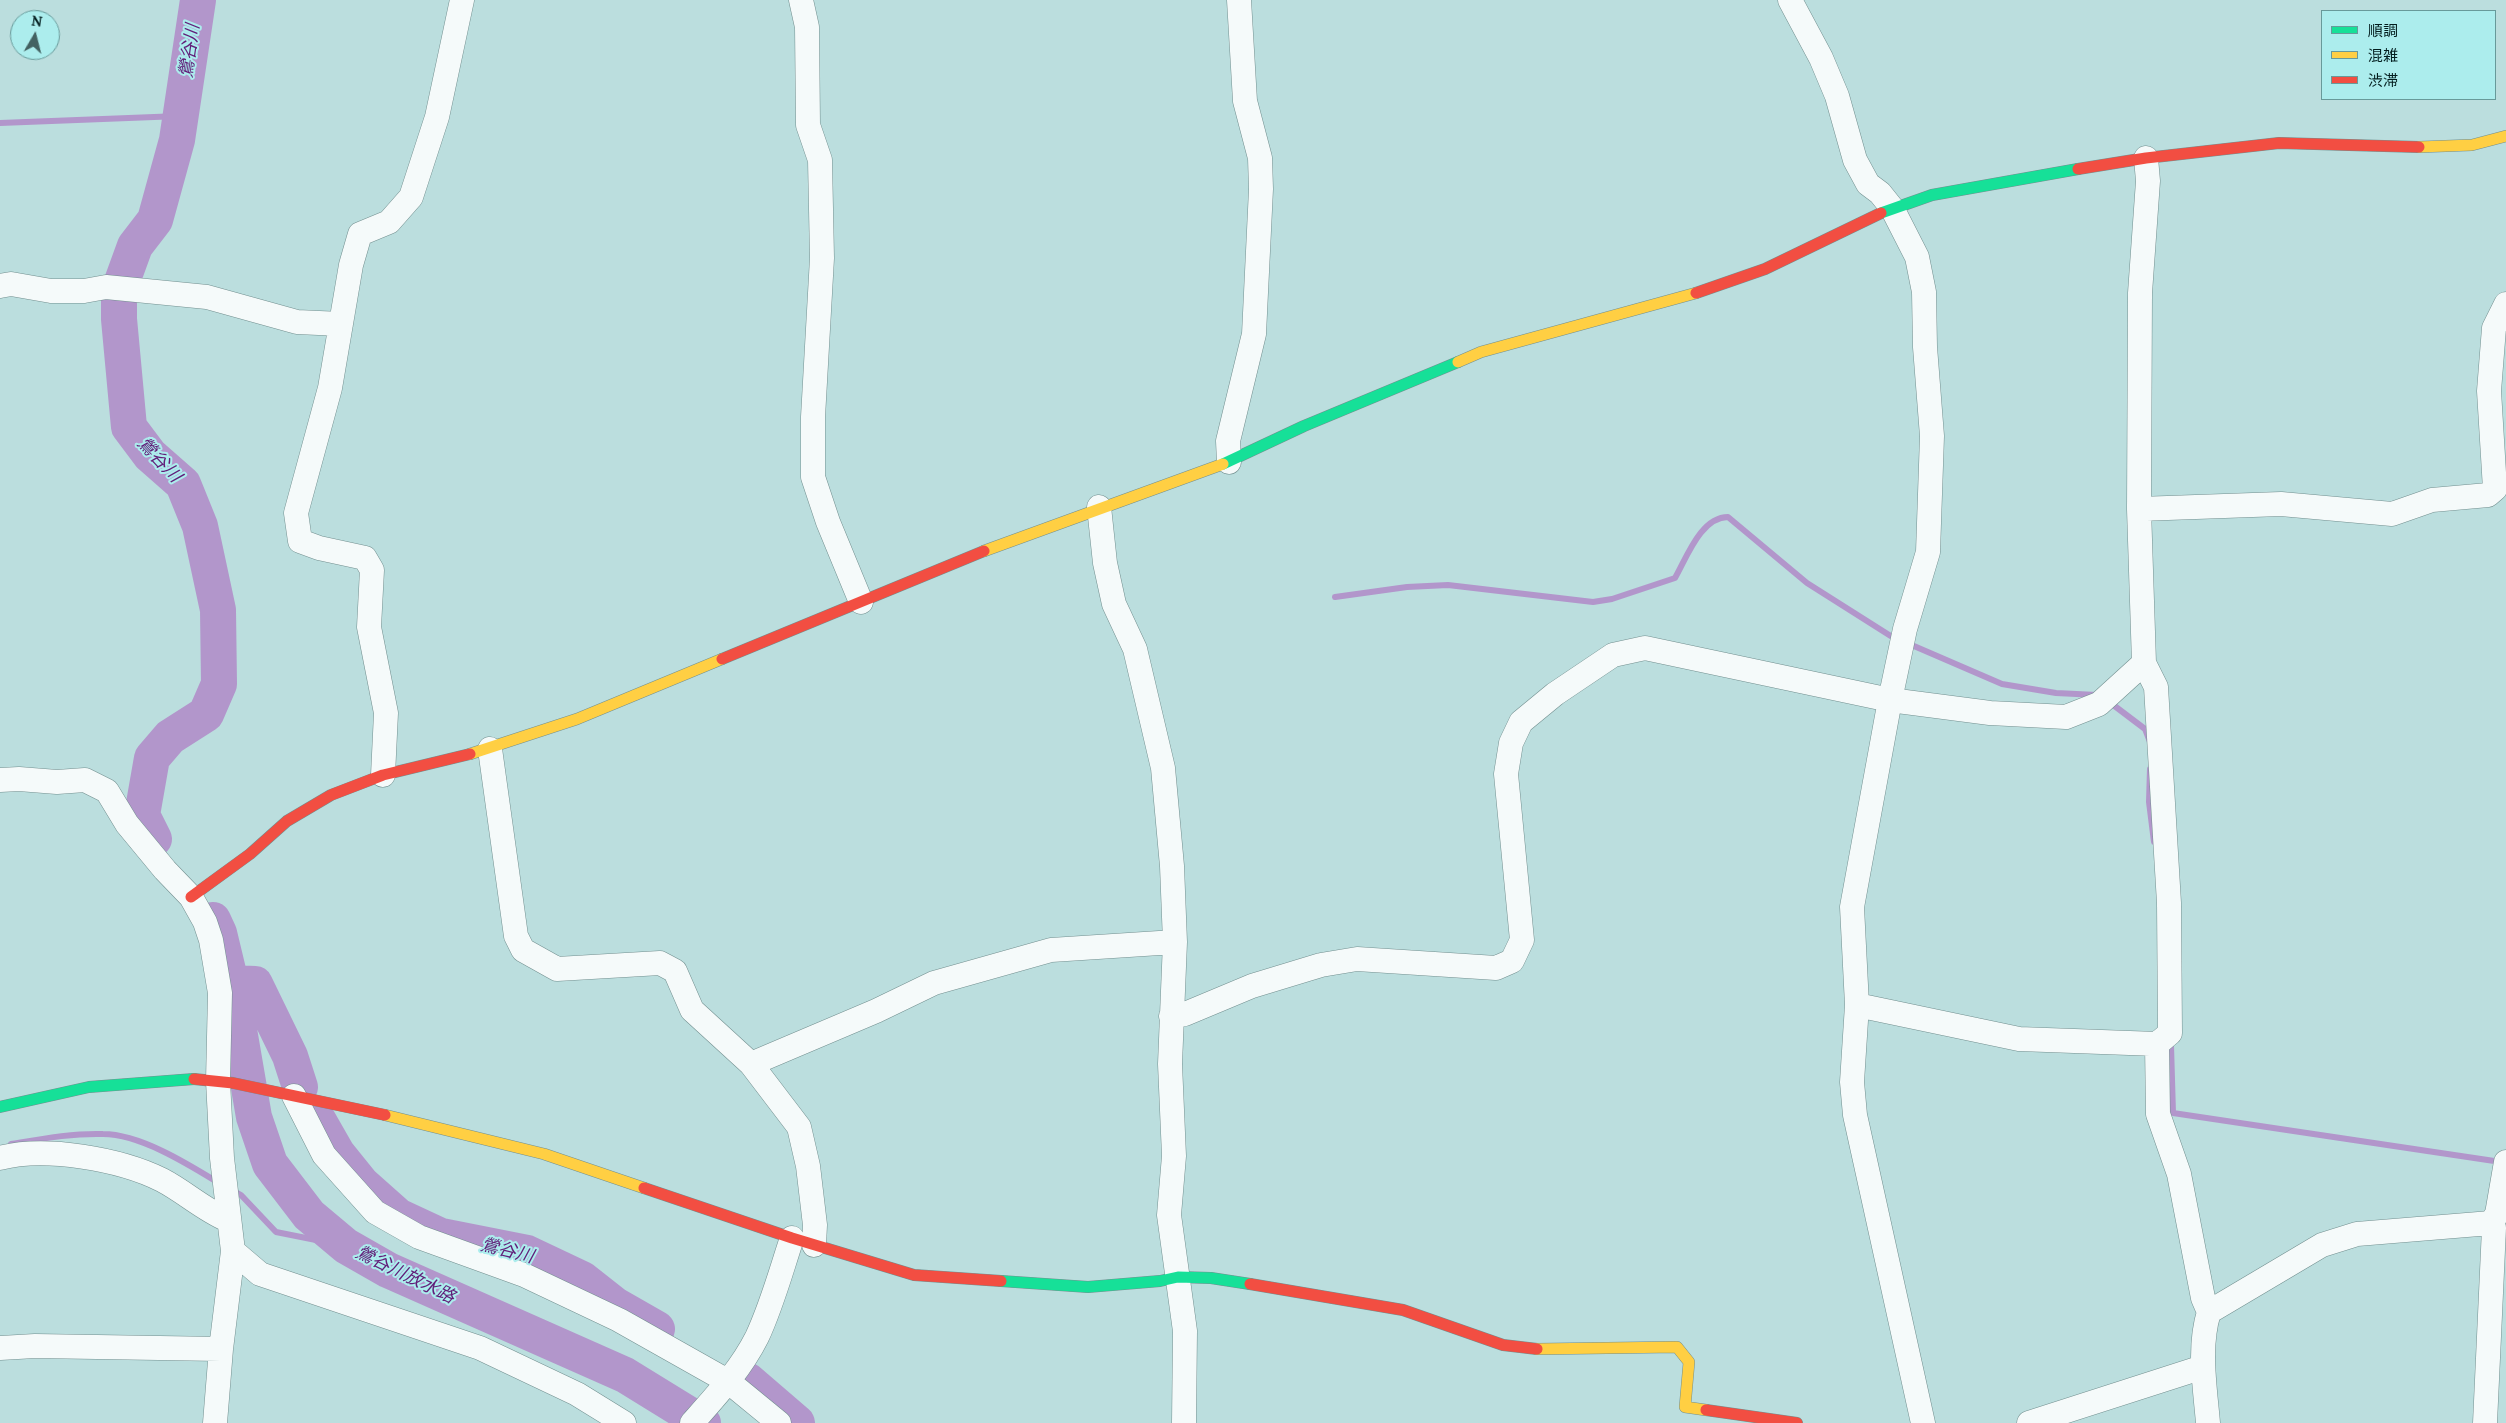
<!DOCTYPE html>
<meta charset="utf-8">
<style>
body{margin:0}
#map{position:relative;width:2506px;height:1423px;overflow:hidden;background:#bbdede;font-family:Lora,"Noto Sans JP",serif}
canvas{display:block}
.legend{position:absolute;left:2321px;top:10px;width:175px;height:90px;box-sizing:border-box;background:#aceded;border:1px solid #689a9a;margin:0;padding:6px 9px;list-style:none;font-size:15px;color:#031d1e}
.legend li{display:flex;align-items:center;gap:10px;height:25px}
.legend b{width:25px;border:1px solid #689a9a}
.north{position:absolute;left:10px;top:10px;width:50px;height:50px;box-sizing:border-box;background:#aceded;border:1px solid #689a9a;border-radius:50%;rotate:8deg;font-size:14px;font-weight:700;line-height:20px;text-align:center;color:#031d1e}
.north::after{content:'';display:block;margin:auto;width:18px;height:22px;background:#436161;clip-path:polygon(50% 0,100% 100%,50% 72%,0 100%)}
</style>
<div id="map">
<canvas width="2506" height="1423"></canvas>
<ul class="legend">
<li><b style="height:6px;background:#16e098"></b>順調</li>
<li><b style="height:6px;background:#ffcf43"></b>混雑</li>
<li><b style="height:6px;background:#f24e42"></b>渋滞</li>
</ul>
<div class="north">N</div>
</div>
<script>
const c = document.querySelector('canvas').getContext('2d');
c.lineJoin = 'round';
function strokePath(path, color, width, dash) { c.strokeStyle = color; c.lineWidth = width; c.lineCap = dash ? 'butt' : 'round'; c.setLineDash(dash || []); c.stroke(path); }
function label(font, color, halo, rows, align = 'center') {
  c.font = font + ' Lora,"Noto Sans JP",serif'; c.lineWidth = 4; c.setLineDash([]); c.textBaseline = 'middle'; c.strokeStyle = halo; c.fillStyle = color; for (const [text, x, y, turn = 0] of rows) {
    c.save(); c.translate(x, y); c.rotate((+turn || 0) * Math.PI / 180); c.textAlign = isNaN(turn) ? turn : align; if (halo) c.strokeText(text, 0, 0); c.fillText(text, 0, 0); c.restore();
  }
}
strokePath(new Path2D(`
 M0,123L180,116
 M1335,597L1407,587L1448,585L1593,602L1612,599L1675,578C1687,557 1701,517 1728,517L1807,583L1897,640
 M1907,643L2002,684L2056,693L2097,695
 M2108,701L2145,729L2150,742
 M2150,769L2149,802L2154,842
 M2169,1041L2171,1045L2173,1113L2501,1162
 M11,1144C41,1139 72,1133 103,1134C140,1134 188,1164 219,1183
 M232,1190L241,1195L276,1232L346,1246`), '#b296cb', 6);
strokePath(new Path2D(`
 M154,839L142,815L152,758L170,737L206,714L219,684L218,610L200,526L183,484L150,455L129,427L119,319V290L135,246L155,220L177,140L198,0
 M213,920L219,933L231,983L254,1117L270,1164L309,1215L346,1246L388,1270L625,1375L703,1423
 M231,983L255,984L290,1056L300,1087
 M317,1118L337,1153L362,1184L398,1216L441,1236L527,1253L582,1279L615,1305L657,1329
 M747,1380L797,1423`), '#b296cb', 36);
const street = new Path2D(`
 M801,0L807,27L808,125L820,160L822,258L813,417V477L828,522L861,602
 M1790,0L1821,58L1837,96L1855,160L1868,184L1880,193L1892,208L1917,257L1924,292L1925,347L1932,436L1928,552L1905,629L1890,700L1852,907L1857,1005L1852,1082L1855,1115L1923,1423
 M2146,158L2148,181L2140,293L2139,509L2144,663L2156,687L2169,903L2170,1033L2157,1044L2158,1114L2179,1174L2203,1298L2209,1312
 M0,286L11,284L51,291H84L106,287L207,297L297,322L341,324
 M1229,462L1228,441L1254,334L1261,189L1260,158L1245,101L1239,0
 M1099,507L1105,563L1114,604L1135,649L1163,768L1172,866L1175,942L1170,1064L1174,1156L1169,1215L1185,1331L1184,1423
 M2139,509L2281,504L2392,514L2432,500L2488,495L2495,489L2489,391L2494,328L2506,304
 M490,749L516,936L523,950L557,969L660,963L675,971L692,1010L751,1064L799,1127L808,1166L815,1225L814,1245
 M383,775L386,713L369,627L372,570L365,558L319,548L300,541L296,513L330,388L351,265L360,234L389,222L411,197L437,117L462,0
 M0,780L19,779L57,782L85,780L107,791L127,824L165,870L191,897L205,922L211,940L220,993L218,1081L222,1158L233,1251L221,1349L215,1423
 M1857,1005L2019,1039L2157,1044
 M1171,1016L1185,1014L1252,986L1321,965L1357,959L1496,968L1512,961L1522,940L1506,774L1511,743L1521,722L1555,694L1613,655L1645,648L1890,700L1990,713L2066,717L2099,704L2144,663
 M751,1064L876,1011L934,983L1051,950L1175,942
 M294,1096L324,1155L375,1212L419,1237L524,1275L619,1320L729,1382L779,1423
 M0,1158C45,1146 120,1159 162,1180C185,1192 204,1210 228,1220
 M233,1251L260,1274L480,1348L577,1394L624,1423
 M0,1348L35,1346L221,1349
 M692,1423C716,1396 741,1369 757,1337C772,1305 781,1271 792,1238
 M2029,1423L2203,1367
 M2208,1423C2205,1387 2198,1347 2209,1312L2322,1245L2357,1234L2491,1223L2497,1214L2506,1162
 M2485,1423L2494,1228L2491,1223`);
const fast = new Path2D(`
 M1881,213L1932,195L2078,169
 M1223,464L1304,426L1458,362
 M0,1107L89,1087L194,1079
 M1001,1281L1088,1287L1160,1281L1178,1277L1211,1278L1250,1284`);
const slow = new Path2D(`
 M2419,147L2472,145L2506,136
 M1458,362L1481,352L1696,293
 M984,551L1223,464
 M470,754L577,719L722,659
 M385,1115L544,1154L644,1188
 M1537,1349L1677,1347L1689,1362L1685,1407L1706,1410`);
const jam = new Path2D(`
 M2078,169L2146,158L2279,143L2419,147
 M1696,293L1765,269L1881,213
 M722,659L984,551
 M191,897L250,854L287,821L331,795L383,775L470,754
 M194,1079L233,1083L385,1115
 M644,1188L792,1238L914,1275L1001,1281
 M1250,1284L1403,1310L1503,1345L1537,1349
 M1706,1410L1797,1423`);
strokePath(street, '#728f8f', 25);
strokePath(fast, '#728f8f', 12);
strokePath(slow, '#728f8f', 12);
strokePath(jam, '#728f8f', 12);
strokePath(street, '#f5fafa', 24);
strokePath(fast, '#16e098', 11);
strokePath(slow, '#ffcf43', 11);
strokePath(jam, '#f24e42', 11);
label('italic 18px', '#611d78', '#aceded', [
 ["鶯谷川",190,51,-82],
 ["鶯谷川",159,460,47],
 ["鶯谷川",507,1251,14],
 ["鶯谷川放水路",405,1275,26]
]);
</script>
